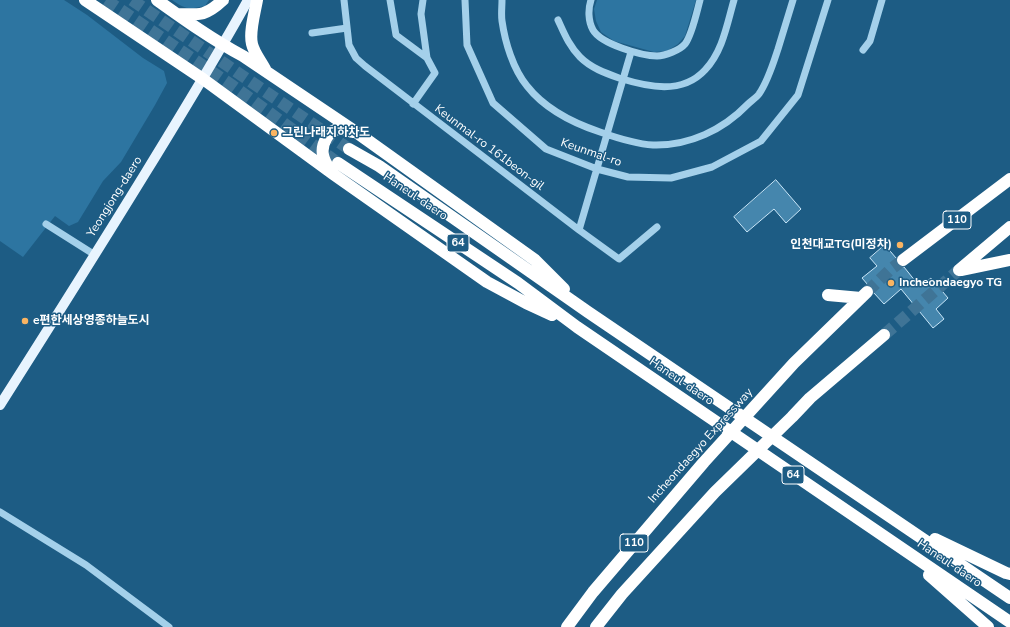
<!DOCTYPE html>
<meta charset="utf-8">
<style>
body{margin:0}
canvas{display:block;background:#1d5c84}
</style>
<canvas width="1010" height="627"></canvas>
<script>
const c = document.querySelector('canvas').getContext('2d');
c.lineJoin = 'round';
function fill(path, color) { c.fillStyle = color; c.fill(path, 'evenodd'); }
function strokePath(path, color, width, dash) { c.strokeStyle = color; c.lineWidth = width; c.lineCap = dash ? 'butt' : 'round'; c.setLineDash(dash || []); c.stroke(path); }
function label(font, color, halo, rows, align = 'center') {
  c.font = font + ' "Nunito Sans","Noto Sans KR",sans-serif'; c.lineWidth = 3; c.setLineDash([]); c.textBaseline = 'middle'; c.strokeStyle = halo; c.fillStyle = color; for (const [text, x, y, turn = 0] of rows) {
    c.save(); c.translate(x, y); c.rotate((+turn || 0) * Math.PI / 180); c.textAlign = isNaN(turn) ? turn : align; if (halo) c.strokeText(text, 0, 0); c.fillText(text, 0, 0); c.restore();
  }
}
fill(new Path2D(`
 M0,0H64L87,15L143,58L164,71L167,83L155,105L121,162L103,181L78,222L69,226L55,216L23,257L0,241Z
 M172,0H209L205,6C189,9 186,10 172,0Z
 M597,0H696L685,36L678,44L667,51L654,52L614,41L601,32L596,21L594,9Z`), '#2d75a1');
const building = new Path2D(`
 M776,180L801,209L786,223L774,209L747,232L734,217Z
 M885,245L896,258V261L897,265L900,267H904L920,287L931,278L948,298L936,309L944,319L933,328L901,289L884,304L874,293L873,287L868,285L862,278L877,266L870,258Z`);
fill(building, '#4586ad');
strokePath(building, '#c9e6f8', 1);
strokePath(new Path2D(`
 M106,0L233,86L338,163
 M132,0L349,149
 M867,292L891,269L903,260
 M884,335L959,270`), '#3f7496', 12, [12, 6]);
strokePath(new Path2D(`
 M344,0L349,45L356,58L365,66L579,230L619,259L657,227
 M390,0L396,35L427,58
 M465,0L467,45L493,103L546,149L597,169L628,177L671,178L712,167L761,141L798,95L828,0
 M502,0C502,7 501,14 502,21C505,42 513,69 527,86C545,109 573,123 600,132C617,138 635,144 653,145C689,146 723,130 748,104C751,101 756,98 759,94C768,81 773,64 778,49C783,33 788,16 793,0
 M591,0C588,9 588,21 593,30C601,44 642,56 657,56C665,56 680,50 685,44C692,35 697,11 700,0
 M558,20C564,33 569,46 580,57C591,68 605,73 619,78C648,87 682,95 705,70C723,51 727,24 734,0
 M312,33L347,28
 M863,50L870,41L882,0
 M413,104L435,73L427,58L421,14L423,0
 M46,224L95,255
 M579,230L631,52
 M0,512L86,565L169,627`), '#a4d0ea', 7);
strokePath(new Path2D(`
 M0,405C49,328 98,250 146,172C181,115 216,58 248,0`), '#e8f4fe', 10);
strokePath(new Path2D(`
 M85,0L203,79L333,174L487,282L526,303L552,315
 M157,0C185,20 213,40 243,56L356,132L535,260L564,289
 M257,0C255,12 249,32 252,44C254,53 261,61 265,69
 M177,14C200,15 206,16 223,0
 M349,149L379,166L588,312L1010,598
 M338,163L518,283L577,327L1010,622
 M330,170C327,165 324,161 323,155C321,145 328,129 340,129C344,129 349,131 353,132
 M903,260L1010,179
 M959,270L1010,227
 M961,270L1010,260
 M828,295L861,298
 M935,539L1006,573L1010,574
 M929,575L988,627
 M567,627L593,592L704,462L794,363L867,292
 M596,627L622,594L715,492L792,417L810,398L884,335`), '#fff', 12);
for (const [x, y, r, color] of [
 [274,133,4,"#fab462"],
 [900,245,4,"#fab462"],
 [891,283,4,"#fab462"],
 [25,321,4,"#fab462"]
]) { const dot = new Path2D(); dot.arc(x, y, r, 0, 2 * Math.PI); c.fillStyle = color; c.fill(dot); strokePath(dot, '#1d5c84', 1.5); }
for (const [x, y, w] of [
 [957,220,28],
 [458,243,22],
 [793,475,22],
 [634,543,28]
]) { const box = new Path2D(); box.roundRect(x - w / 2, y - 9, w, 18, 3); c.fillStyle = '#1d5c84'; c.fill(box); strokePath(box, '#fff', 1); }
label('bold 11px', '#fff', null, [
 ["110",957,220],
 ["64",458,243],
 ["64",793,475],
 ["110",634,543]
]);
label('bold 12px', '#fff', '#1d5c84', [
 ["그린나래지하차도",282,133],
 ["인천대교TG(미정차)",892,245,"right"],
 ["Incheondaegyo TG",899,283],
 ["e편한세상영종하늘도시",33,321]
], 'left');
label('12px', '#fff', '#1d5c84', [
 ["Keunmal-ro 161beon-gil",489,148,37],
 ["Keunmal-ro",591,153,19],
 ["Yeongjong-daero",115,197,-58],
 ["Haneul-daero",415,197,34],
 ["Haneul-daero",681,382,34],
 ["Incheondaegyo Expressway",701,446,-48],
 ["Haneul-daero",949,564,34]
]);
</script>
